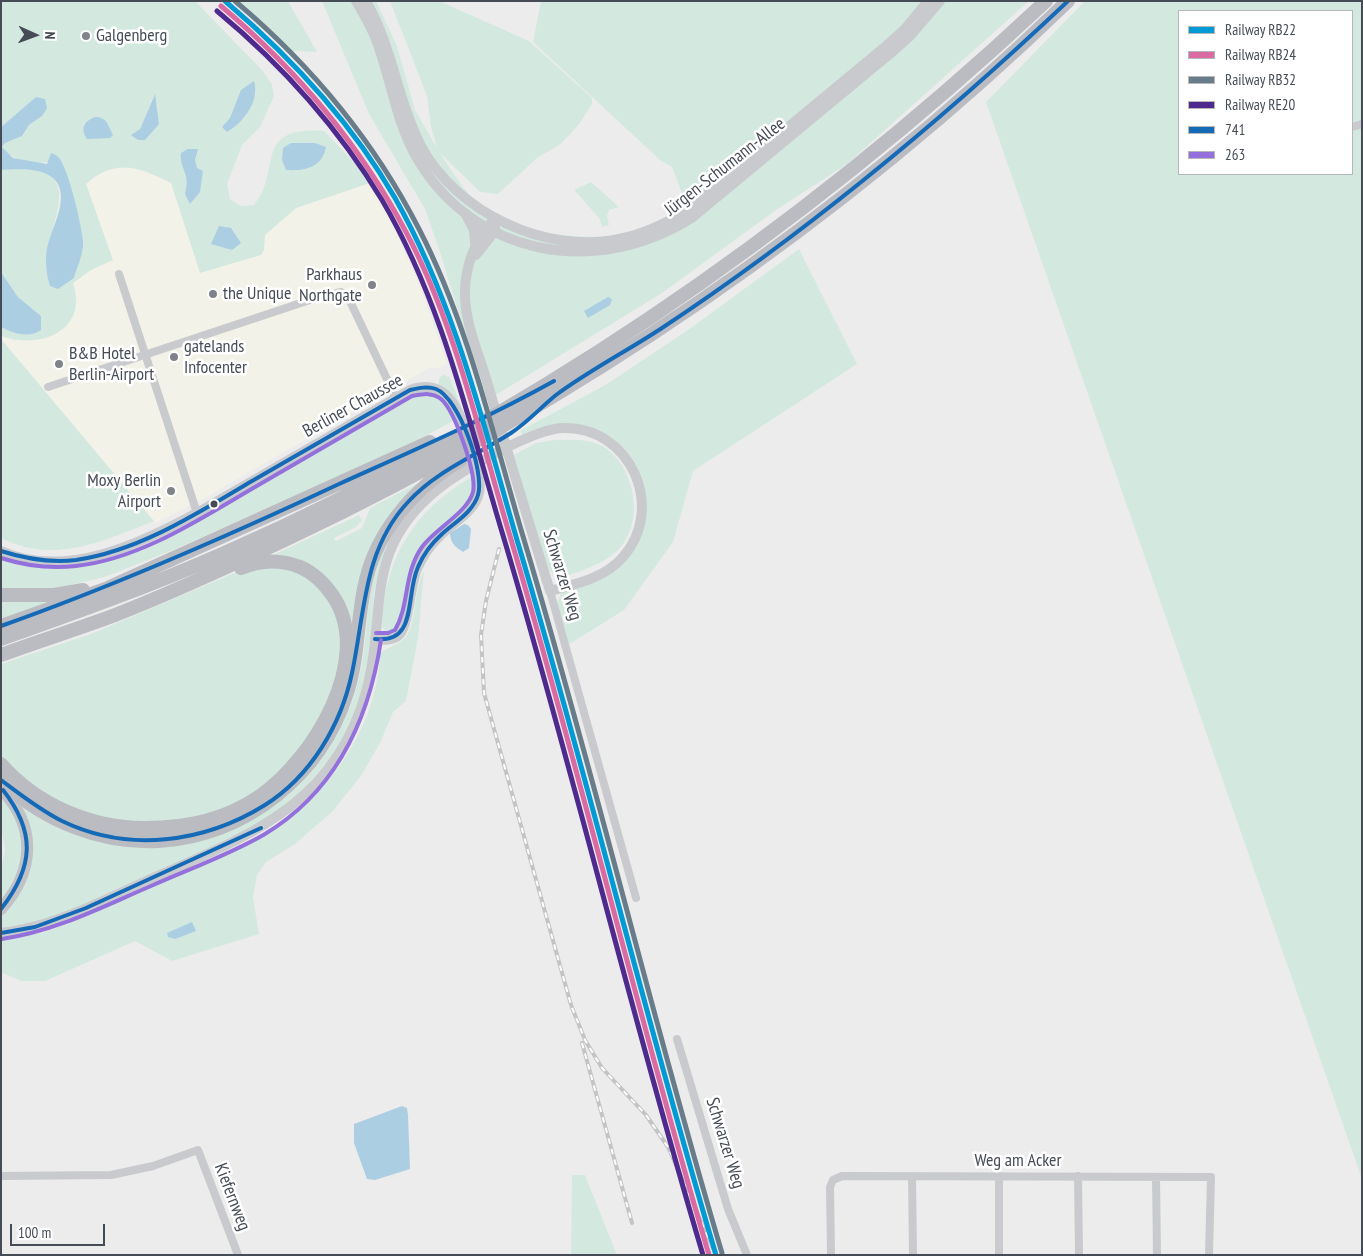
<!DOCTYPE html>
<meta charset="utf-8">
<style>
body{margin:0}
#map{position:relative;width:1363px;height:1256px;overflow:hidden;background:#edecec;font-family:"PT Sans Narrow",sans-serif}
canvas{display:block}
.frame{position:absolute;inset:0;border:2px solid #464c56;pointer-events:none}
.legend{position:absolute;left:1178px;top:10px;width:175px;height:165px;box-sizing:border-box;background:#fff;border:1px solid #b5b7bb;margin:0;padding:6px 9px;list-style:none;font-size:15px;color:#464c56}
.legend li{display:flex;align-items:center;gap:10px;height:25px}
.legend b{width:25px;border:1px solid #b5b7bb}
.north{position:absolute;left:10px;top:10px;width:50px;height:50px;-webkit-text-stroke:4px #fff;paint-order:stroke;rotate:92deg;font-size:14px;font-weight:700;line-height:20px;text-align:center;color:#464c56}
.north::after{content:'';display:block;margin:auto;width:18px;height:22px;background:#464c56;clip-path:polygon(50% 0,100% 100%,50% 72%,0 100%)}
.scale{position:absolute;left:10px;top:1224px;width:95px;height:22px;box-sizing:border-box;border:2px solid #464c56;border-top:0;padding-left:6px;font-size:15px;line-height:18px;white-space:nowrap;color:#464c56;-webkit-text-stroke:4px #fff;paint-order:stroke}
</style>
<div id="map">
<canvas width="1363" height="1256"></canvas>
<div class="frame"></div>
<ul class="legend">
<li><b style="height:6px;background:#009bd5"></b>Railway RB22</li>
<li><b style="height:6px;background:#da6ba2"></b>Railway RB24</li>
<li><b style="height:6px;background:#697c8a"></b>Railway RB32</li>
<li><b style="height:6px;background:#4e2a8e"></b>Railway RE20</li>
<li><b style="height:6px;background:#156ab8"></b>741</li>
<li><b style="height:6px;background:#9370db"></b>263</li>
</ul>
<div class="north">N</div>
<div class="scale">100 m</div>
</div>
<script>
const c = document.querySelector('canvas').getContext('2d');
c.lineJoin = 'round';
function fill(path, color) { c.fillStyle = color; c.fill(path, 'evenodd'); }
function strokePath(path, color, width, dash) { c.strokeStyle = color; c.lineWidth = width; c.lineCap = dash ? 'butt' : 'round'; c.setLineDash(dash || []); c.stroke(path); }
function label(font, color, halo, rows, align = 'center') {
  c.font = font + ' "PT Sans Narrow",sans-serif'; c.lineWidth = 5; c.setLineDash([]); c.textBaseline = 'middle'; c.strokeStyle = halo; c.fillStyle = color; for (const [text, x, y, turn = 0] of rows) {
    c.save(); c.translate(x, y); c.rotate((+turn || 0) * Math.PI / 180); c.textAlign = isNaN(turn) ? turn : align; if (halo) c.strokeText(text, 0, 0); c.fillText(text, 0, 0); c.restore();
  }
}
fill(new Path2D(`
 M126,167L137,168L171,183L176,195L265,243L264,235L296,208L373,182L419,284L447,363L441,368H429L201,500L155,523L1,339V336L15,341L76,294L72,283L91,270L113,260L86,184L104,171Z`), '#f3f2e8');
fill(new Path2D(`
 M1,1H195L263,71L272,85L274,96L260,127L242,145L227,184L230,199L241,206L254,205C283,171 251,126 324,131L373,182L296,208L265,235L264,250L261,255L200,273L171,183C139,167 115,158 86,184L113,260L91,270L73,283C89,331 40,350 1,336V327L15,333L41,316L18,297L1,272V170C74,163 64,194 47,248L74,278L83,247L75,203L60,159C42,166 14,164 2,147L5,143L22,136L29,125L42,116L36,97L1,127ZM257,90L246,116L227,132L223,126L230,118L234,107ZM154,95L159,124L131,135L140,129Z
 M237,1H288L317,52L292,51Z
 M322,1H376L397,46L415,110L437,148L431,127L427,96L390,1H439L529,41L592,98V104L580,123L561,144L537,158L498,194L480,192L440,153C451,170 464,191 479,205C516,238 623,249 664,220C671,215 677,203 683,196L672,167L660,160L533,42L541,1H1029L847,164L776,210L662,293L486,401L439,249L425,209L369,114Z
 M1085,1H1362V1179L986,102ZM1179,11H1352V174H1179Z
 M591,182L619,207L609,210L607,216L609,225L602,227L600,219L574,190Z
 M799,249L857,364L693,471L673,542L624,610L568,645C565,633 553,610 559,598C567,579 621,566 634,548C655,519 648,467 619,444C610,437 599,435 588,432C559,426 550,422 522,435L520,431L607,384L688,330Z
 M1,339L154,521C103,541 54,565 1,538Z
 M443,374L450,378L464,414L450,392L438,387L439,379Z
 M426,393C442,397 450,405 457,419L401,449L175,549L105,577L56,588H1V555L37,566H72L100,560L168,537L404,399L416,394Z
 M555,440C572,440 592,438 607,449C636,471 645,524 617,551C603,564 580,571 562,578L555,576L546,567L514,455L536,443Z
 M473,476L476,484L472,498L468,505L453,519L406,592L401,622L395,631H386L382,627C384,558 414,510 473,476Z
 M422,481L389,519L353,640C342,577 325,580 273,555L359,515L362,520L356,527L334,538L336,541L362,528L370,508Z
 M439,484L382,561L374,593L370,656L366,678L350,725L332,757L293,801L249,830L67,912L31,923L1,929V912L25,879L19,802L36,814L224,833C300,802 351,739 363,657C368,625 367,591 379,561C392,530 417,508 439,484Z
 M269,565L310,576L338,611L341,663L328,708L287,768L236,805L189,821L126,824L64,806L25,780L1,755V664L91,634L234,573Z
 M424,571L418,638L406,701L393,712L380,743L361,776L332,812L295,844L266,862L257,875L253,897L259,934L172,961L135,941L45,981H21L1,972V941L44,932L65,925C102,909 139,892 176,876C207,862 240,850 268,832C329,796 378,725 380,653C388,647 398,645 404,639C417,626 413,590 424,571Z
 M66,598L1,623V599Z
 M1,790L20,821L23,861L1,903V870L5,850L1,826Z
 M572,1175H585L617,1255H571Z`), '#d3e9df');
fill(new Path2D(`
 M254,81C260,101 244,122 227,132L222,127L230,118L241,90Z
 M155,94L159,124L145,140H138L131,135L140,129Z
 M36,97L45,99L47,108L42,116L29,125L22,136L5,143L2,147L13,158L47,164L51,153C55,154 58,156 60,159C70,175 81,223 83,241C84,253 77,267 74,278L58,289L50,286C46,273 45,261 47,248C50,234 57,221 60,207C68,167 28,168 1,170V127Z
 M95,117C107,117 108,125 113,135L110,138L87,139C80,129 84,121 95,117Z
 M291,143H315L326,147C322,168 305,171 286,170L282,160L283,148Z
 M188,149H198L195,160L197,168L203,171L200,192L190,204L185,194C191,172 179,170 181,153Z
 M219,226L231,228L241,243L232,250L211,244Z
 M1,272L18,297L41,316V330C29,338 14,334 1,327Z
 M608,297L612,299L610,305L588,318L584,311Z
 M464,524L468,525L471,529L469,548L463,552C455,547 450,542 450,533Z
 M192,922L196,931L175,939L168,937L167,933Z
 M402,1106L407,1108L408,1115L410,1169L375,1180L367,1179L354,1143V1124Z`), '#accee3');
strokePath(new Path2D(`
 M1352,127L1362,124
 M119,274L197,513
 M48,387L316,298L341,292L348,297L396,398
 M550,591L636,898
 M677,1039L728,1209L747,1255
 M1,1176L111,1175L153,1166L198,1150L238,1255
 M912,1176L913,1255
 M1078,1176L1079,1255
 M1156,1178L1157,1255
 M831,1255L830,1187L833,1180L842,1176L1211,1177L1209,1255
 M999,1255V1176`), '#c9cacd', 8);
strokePath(new Path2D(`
 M356,1C364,15 373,29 378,45C391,81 396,119 414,153C471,257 596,279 693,217L891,53L910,36L940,1
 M366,1C393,48 397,99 421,146C456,212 546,255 619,239C644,234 667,223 688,210L886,46L905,29L928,1
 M465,213L474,230L475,243
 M476,255L495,231V227
 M1,551C66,580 139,544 197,513L410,390C452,375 462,420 471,449C475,463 482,479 479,493C475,513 448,525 436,540C428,548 422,558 417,569C410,585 409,623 400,634C394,641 383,640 375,639
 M1,933C52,927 98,903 144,882C243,838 334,808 366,692C388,612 361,551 438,489C463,470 534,428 564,428C631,427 666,508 623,557C605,578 576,584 550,591C529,523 508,454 488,385C480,357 466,326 465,297C464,269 475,236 496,218`), '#c9cacd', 10);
strokePath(new Path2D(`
 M1,789C37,826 35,871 1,909`), '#c0c2c6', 12);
strokePath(new Path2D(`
 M1,595H54L83,590
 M1,626L108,588L430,442
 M1,639C77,612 153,585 227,552C532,417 803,229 1046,1
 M1,655C39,641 78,629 115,615C174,592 232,565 289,538C575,402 840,222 1068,1
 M1,764C37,805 91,828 145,828C187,828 225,820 260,796C313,759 375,659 333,596C324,583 314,573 300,567C280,559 260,560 241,568
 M1,780C43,821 101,844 159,841C246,835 321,776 347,693C358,660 357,623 364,589C374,533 414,488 461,460`), '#babcc2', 14);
const rail = new Path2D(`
 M499,549L486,601L481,635L484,693L571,1005L585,1040L602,1068L646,1115L668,1147L716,1255
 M582,1043L632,1223`);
strokePath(rail, '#c3c4c6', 4);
strokePath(rail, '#fff', 2, [5.5]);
strokePath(new Path2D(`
 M1,551C26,559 50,563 76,560C139,551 198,513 252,481C305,451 357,420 410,390C419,388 428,386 436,389C459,398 485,472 478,495C473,512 455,522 442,534C432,543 423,555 418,567C405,596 418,644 375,639
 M1,626C117,585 228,536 339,484C412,451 484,420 554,381
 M1,780C21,795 40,810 62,821C128,853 204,843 265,805C311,776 341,725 352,673C365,613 363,550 408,502C436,471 477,455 511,433C528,422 541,407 556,395C590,370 627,351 662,328C807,232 941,121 1068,1
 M1,909C34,867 36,832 3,790
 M1,933L35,927L86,908L261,828`), '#156ab8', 4);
strokePath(new Path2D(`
 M1,558C26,566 49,569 76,566C140,559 200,519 255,487C307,457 360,426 412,396C423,394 432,392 441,399C455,411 477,474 473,492C468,512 435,529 422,547C403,574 410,604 395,630L388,633H376
 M2,939C56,931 102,907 151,886C189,869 229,855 265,834C336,791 369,720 381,640`), '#9370db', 4);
strokePath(new Path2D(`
 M225,1C292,58 351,121 395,198C455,304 483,423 517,540C588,777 645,1018 716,1255`), '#009bd5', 5);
strokePath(new Path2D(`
 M221,6C297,70 359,143 406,232C456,326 479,434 510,536C581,774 638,1016 709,1255`), '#da6ba2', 5);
strokePath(new Path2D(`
 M235,1C311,65 374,141 419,229C468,324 492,431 522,533C594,772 651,1015 722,1253`), '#697c8a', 5);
strokePath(new Path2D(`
 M217,11C282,65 338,127 382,200C442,302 468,419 502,532C574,772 631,1015 703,1255`), '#4e2a8e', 5);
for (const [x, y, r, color] of [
 [86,36,5,"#80848a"],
 [372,285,5,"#80848a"],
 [213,294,5,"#80848a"],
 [174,357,5,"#80848a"],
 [59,364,5,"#80848a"],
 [171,491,5,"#80848a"],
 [214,504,4.5,"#464c56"]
]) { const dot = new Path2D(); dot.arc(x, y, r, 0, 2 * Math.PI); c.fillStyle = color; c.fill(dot); strokePath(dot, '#fff', 2); }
label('18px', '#464c56', '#fff', [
 ["Galgenberg",96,36],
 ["Parkhaus",362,275,"right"],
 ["Northgate",362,296,"right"],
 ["the Unique",223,294],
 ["gatelands",184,347],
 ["Infocenter",184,368],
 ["B&B Hotel",69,354],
 ["Berlin-Airport",69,375],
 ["Moxy Berlin",161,481,"right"],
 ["Airport",161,502,"right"]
], 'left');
label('18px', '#464c56', '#fff', [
 ["Jürgen-Schumann-Allee",725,167,-38],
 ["Berliner Chaussee",353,406,-29],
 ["Schwarzer Weg",562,575,73],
 ["Schwarzer Weg",725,1143,73],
 ["Weg am Acker",1018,1161],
 ["Kiefernweg",232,1197,69]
]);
</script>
